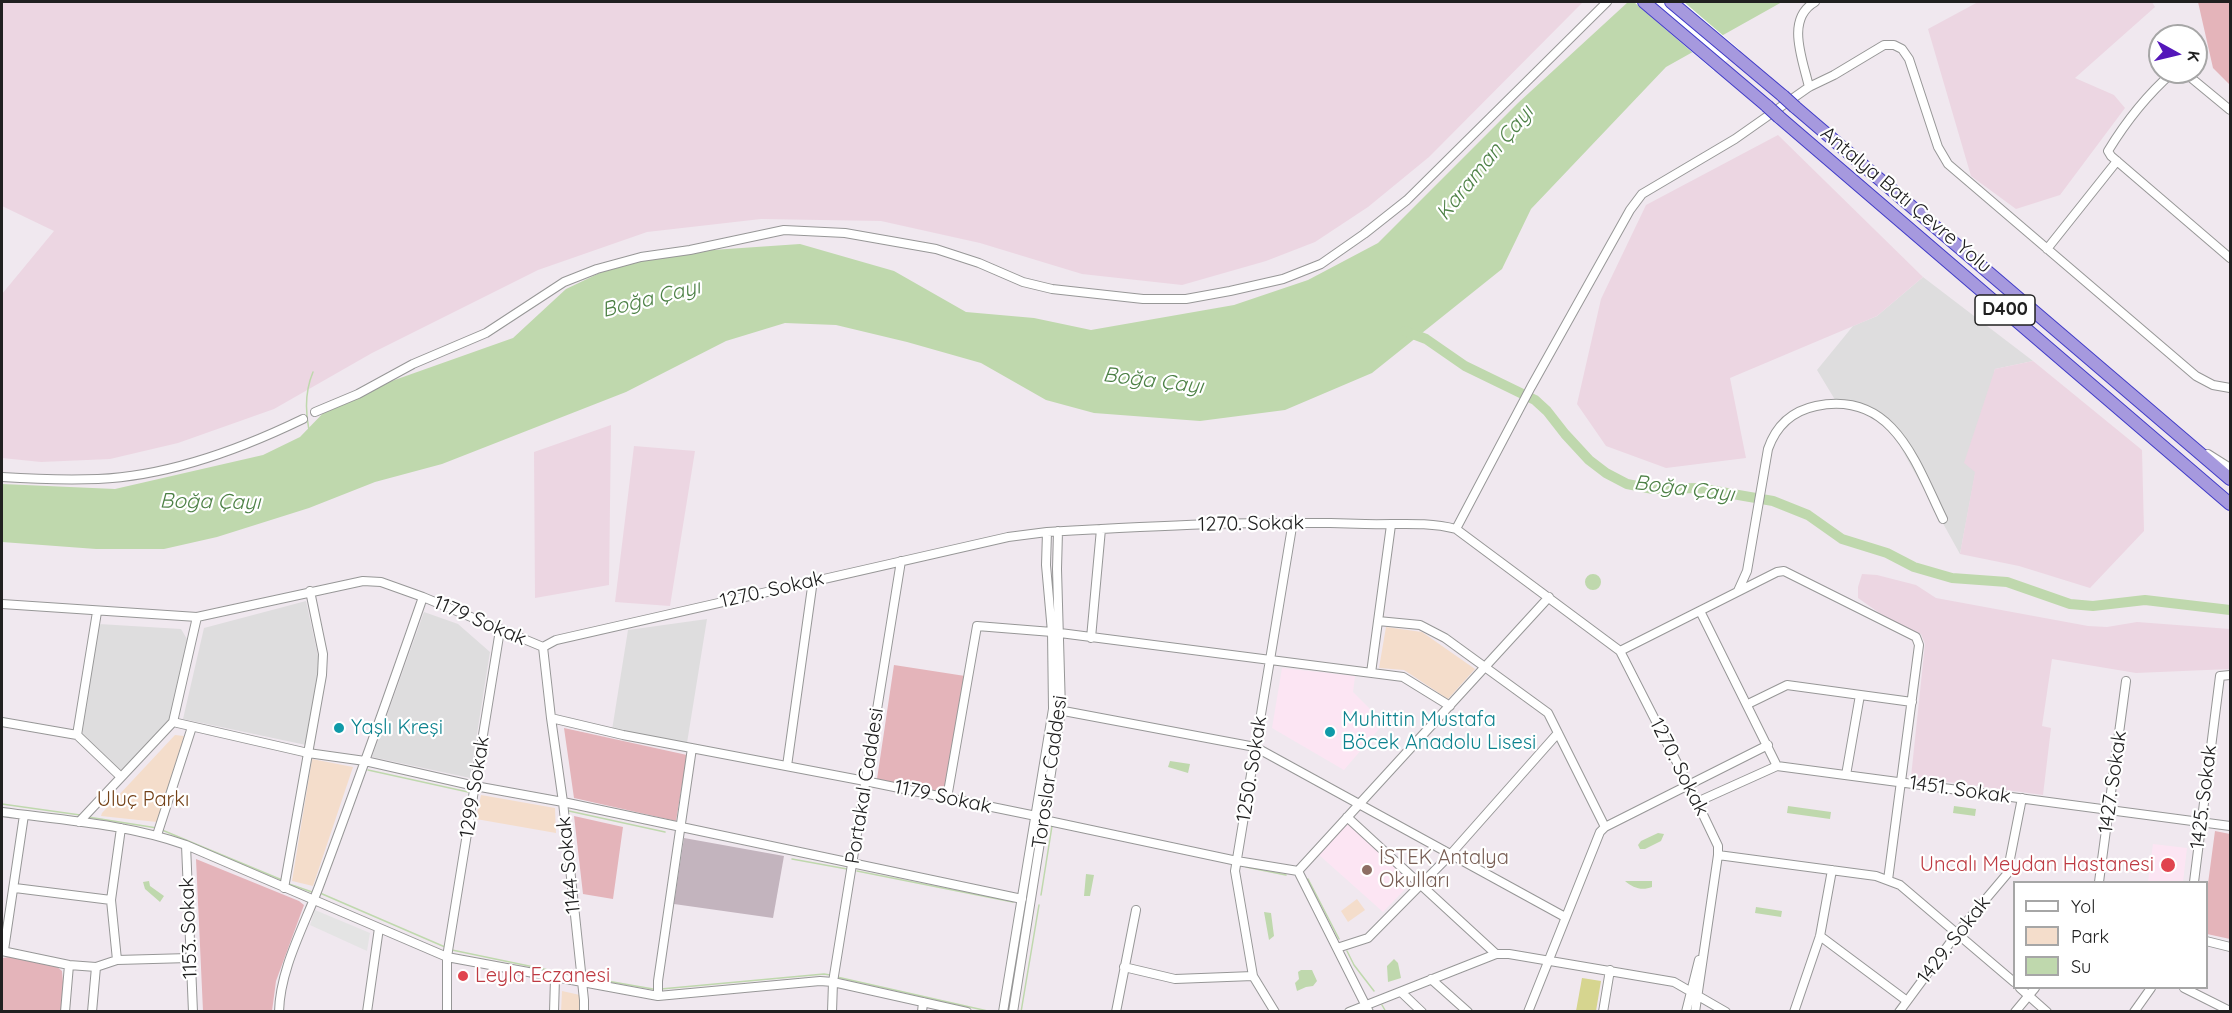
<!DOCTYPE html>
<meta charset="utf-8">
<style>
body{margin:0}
#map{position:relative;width:2232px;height:1013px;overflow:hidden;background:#f0e8ef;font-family:Quicksand,sans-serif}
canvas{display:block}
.frame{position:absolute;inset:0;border:3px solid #202020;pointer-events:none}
.legend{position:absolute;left:2013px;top:881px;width:195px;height:108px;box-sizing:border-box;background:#fff;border:2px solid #a6a6a6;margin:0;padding:8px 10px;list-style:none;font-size:18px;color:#202020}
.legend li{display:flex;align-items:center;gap:12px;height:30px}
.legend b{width:30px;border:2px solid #a6a6a6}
.north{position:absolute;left:2148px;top:24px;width:60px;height:60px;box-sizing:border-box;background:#fff;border:2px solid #a6a6a6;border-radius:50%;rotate:98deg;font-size:16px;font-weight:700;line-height:24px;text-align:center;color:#202020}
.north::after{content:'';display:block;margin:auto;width:21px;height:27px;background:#5417ba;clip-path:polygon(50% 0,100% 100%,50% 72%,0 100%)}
</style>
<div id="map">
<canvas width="2232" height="1013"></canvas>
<div class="frame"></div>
<ul class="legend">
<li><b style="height:8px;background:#fff"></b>Yol</li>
<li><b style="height:16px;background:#f4ddcb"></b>Park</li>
<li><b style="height:16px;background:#bfd8ad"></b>Su</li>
</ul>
<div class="north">K</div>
</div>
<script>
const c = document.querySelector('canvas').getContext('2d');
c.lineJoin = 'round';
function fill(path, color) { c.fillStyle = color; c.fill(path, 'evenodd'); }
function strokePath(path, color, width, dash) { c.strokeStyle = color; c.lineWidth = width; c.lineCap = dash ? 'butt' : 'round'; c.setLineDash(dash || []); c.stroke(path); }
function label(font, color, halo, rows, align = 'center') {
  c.font = font + ' Quicksand,sans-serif'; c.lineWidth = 4.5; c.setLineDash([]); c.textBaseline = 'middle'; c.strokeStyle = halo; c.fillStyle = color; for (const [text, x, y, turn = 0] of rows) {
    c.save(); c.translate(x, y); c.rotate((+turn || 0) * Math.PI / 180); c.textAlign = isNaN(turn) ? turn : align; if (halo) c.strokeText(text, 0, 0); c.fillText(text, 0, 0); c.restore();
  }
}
fill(new Path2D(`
 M1923,277L2033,361L1995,369L1960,554L1896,439L1877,420L1858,411L1840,408L1817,370L1853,326L1877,316Z
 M306,601L320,665L306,745L183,719L204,628Z
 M424,612L458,624L490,652L470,778L372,757Z
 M707,619L687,743L612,730L628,630Z
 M99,624L181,629L187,639L170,721L120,771L82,735Z`), '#deddde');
fill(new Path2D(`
 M1282,668L1355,676L1353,692L1384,723L1344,770L1272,728Z
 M1347,823L1412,882L1383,912L1318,854Z
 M2153,844L2187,848L2183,882H2148Z`), '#fce5f3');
fill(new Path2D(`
 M684,838L784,856L773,918L674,904Z`), '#c3b4be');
fill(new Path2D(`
 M2,2H1583L1429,157L1368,207L1315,242L1266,261L1182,285L1082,274L980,243L881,221L761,219L647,232L538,270L372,353L274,409L178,443L110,459L41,462L2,458V294L54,231L2,206Z
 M1978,2H2152L2155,7L2075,78L2114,95L2125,108L2060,195L2016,209L1971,176L1928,29Z
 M1778,135L1923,277L1877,316L1730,378L1746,458L1666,468L1606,446L1577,404L1601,299L1646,205Z
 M2033,361L2142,450L2144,531L2090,588L2019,566L1960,554L1975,472L1964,463L1995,369Z
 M611,425L609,585L535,598L534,452Z
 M634,446L695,451L670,606L615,602Z
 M1862,574L1877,575L1916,585L1936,598L2088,626L2107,627L2137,622L2230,629V669L2136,673L2052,659L2042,726L2051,728L2043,795L1911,777L1925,644L1921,634L1888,619L1858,598V587Z`), '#ecd6e2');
fill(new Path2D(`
 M2198,2H2230V85L2213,68Z
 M894,665L965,676L945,793L877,779Z
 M564,728L687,755L676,821L574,798Z
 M574,816L623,827L613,899L583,894Z
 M2215,831L2230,834V939L2207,934V891Z
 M196,859L299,901L304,905L276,981L272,1011H203Z
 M9,957L55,965L62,971L63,982L61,1011L2,1012V958Z`), '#e4b4ba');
fill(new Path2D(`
 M1386,627L1422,632L1475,669L1448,699L1404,670L1379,668Z
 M175,735L184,736L157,822L101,816L102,813Z
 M312,759L353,767L313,886L292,881Z
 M481,795L555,808L556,833L476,819Z
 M1357,899L1365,910L1348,922L1341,911Z
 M562,991L580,995V1011L561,1012Z`), '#f4ddcb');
fill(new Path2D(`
 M1582,978L1601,981L1596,1011H1576Z`), '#d6d58f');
fill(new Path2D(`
 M315,910L370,933L367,951L310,925Z`), '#e4e4e4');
fill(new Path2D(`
 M1628,2H1782L1666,67L1531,209L1502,269L1372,373L1285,410L1200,421L1094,413L1046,400L981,363L907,342L836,325L785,323L726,341L626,392L442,464L375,482L309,508L217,537L164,549H96L2,542V484L115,489L263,455L300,437L328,408L372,388L513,338L566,289L608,269L665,255L698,251L800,244L894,271L966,312L1034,318L1091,330L1234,305L1308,280L1378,243L1518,103Z
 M1585 582a8 8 0 1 1 16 0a8 8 0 1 1-16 0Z
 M1170,761L1190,764L1188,773L1168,767Z
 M1788,806L1831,812L1830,819L1787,813Z
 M1954,806L1976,809L1975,816L1953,813Z
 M1658,833L1664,834L1661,841L1645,849H1640L1638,845L1641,841Z
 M1086,874L1094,875L1090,896H1084Z
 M149,881L150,886L164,896L160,902L145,889L143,882Z
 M1625,881H1652V887C1642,891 1633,888 1625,881Z
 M1756,907L1782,911L1781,917L1755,913Z
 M1264,912L1271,913L1274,936L1269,940Z
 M1394,959L1398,963L1401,978L1388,982L1387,966Z
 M1301,970H1312L1317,981L1313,986L1306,987L1297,991L1295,983L1299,979L1298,972Z`), '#bfd8ad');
fill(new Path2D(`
 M1634,2H1684L1740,50L1714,71Z`), '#fff');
strokePath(new Path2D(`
 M309,430C305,410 305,391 313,372
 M368,770L468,792
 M2,804L80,815
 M569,811L665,832
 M88,817L157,828
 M162,830L282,880
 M792,859L847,869
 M1246,867L1286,875
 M857,871L1013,902
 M1308,879L1339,939
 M289,884L312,892
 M320,893L445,947
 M1041,895L1052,826H1054
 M452,950L577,976
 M1347,951L1354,965L1374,991
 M584,977L653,989
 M837,977L992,1012
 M661,989L824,974L830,975
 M1382,1005L1386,1012
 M1021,1012L1039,905`), '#bfd8ad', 1.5);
strokePath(new Path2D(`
 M1405,331L1426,339L1465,366L1535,400L1547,411L1565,434L1589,460L1606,473L1627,484L1653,489L1698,488L1773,501L1808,515L1842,539L1887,553L1914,567L1952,578L2007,582L2070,604L2093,606L2145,600L2230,610`), '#bfd8ad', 10);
const minor = new Path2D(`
 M2173,72C2148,94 2125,123 2108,151L2111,156L2230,258
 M2184,72L2230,110
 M1809,87C1803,60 1785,19 1815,2
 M2047,249L2117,161
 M315,412L358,394L413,364L486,333L564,282L597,269L641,257L690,250L784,230L845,233L936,249L979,263L1023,282L1052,289L1143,299H1186L1230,291L1283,279L1321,264L1364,234L1407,200L1607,2
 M2208,454L2230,468
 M2,477C33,479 66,480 98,479C169,476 239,450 303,419
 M1456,529L1531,387L1630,210L1642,194L1735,139L1809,87L1834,75L1884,45H1894L1902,49L1909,59L1938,147L1948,164L2196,376L2213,385L2230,388
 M1738,591L1747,571L1768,449C1776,426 1792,411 1816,406C1894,390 1916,464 1943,519
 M2,604L197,617L363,581L381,582L423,597L543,647
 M1700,611L1777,766
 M1378,621L1420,625L1445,638L1548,713L1605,827
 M1060,633L1403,677L1450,706
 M1091,638L1101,529
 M543,647L556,640L1008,537L1047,532C1153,526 1259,520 1365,524C1395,525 1426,521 1456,529L1620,651L1697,802L1718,846V855L1695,1012
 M543,647L551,718L623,735L865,781L1036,816
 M1620,651L1777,572L1784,571L1916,637L1919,645L1888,880
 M1371,673L1391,525
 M1748,704L1787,685L1912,702
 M1053,709L1255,747L1565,917
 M551,718L563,802L584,1000V1012
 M2,722L77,735L121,777
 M173,722L308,753L365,761L475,786L563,802L1022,899
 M77,735L97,612
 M787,766L813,580
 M1846,775L1860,695
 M947,798L977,626L1052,632
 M1697,802L1777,766L2230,826
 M2,812C63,820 127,824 186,845L447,957L658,996L820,981L833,982L967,1012
 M1347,817L1496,954
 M1044,820L1237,861L1298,871L1549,597
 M79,822L173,722L197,617
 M157,835L192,727
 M186,845L193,1012
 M1718,855L1876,876L1900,885L2014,982
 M1298,871L1369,1012
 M2099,882L2126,681
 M2194,882L2220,676L2230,675
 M15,888L111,900
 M284,888L322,675L323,654L310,591
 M1820,936L1907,1001
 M2206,941L2230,947
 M1337,948L1368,938L1450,855L1558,733
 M4,950L24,815
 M2,951L69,965L96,967L117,960L189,958
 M117,960L111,900L121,828
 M1124,967L1175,979L1253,976
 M1431,979L1468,1012
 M2020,988L2047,1012
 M2184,988L2230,1011
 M1401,992L1422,1012
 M658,996V981L692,748
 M65,1012L69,965
 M92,1012L96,967
 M279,1012C280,967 306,923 321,881C356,787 390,692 423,597
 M367,1012L379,928
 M447,1012V957L500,630
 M554,1012L555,978
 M832,1012L833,982L901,561
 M922,1012L923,1002
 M1003,1012L1053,709L1052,632L1046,565L1047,532
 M1013,1012L1061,710L1057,569L1058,531
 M1116,1012L1136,910
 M1275,1012L1253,976L1235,871L1293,521
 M1349,1012L1496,954H1509L1674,982L1726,1012
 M1528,1012L1600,832L1605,827L1768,745
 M1603,1012L1610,970
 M1686,1012L1699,960
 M1794,1012L1820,936L1832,870
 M1899,1012L1958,932L2007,874L2022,798
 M2015,1012L2035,988
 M2134,1012L2151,988`);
const highway = new Path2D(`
 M1644,2L1767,106
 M1671,2L1783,96
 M1795,107L2230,479
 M1779,117L2230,504`);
strokePath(minor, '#979797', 10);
strokePath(highway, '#3f3bc8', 14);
strokePath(minor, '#fff', 8);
strokePath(highway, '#a699de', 12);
const highwayBridge = new Path2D(`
 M1783,96L1795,107
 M1767,106L1779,117`);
strokePath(highwayBridge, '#3f3bc8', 14, []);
strokePath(highwayBridge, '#a699de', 12);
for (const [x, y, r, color] of [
 [339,728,6,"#0f9aa8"],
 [1330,732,6,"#0f9aa8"],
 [2168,865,8,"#e0444e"],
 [1367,870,6,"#8d6e63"],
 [463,976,6,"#e0444e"]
]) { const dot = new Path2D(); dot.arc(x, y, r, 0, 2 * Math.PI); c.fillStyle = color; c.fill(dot); strokePath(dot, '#fff', 2); }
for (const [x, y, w] of [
 [2005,310,60]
]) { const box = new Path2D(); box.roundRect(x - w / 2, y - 15, w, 30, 4.5); c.fillStyle = '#fff'; c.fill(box); strokePath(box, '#202020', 1.5); }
label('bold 18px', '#202020', null, [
 ["D400",2005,310]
]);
label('20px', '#202020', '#fff', [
 ["Antalya Batı Çevre Yolu",1906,200,40],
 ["1270. Sokak",1251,524,-1],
 ["1270. Sokak",772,590,-13],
 ["1179 Sokak",480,621,23],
 ["1270. Sokak",1679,767,63],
 ["1250. Sokak",1252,769,-81],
 ["Toroslar Caddesi",1050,772,-82],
 ["1427. Sokak",2113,782,-82],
 ["Portakal Caddesi",865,786,-81],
 ["1299 Sokak",475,787,-81],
 ["1451. Sokak",1960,790,8],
 ["1179 Sokak",943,797,12],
 ["1425. Sokak",2204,797,-83],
 ["1144 Sokak",569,865,-96],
 ["1153. Sokak",189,928,-92],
 ["1429. Sokak",1954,940,-52]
]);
label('20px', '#0d838f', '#fff', [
 ["Muhittin Mustafa",1342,720],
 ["Böcek Anadolu Lisesi",1342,743],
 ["Yaşlı Kreşi",351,728]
], 'left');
label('20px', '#744218', '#fff', [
 ["Uluç Parkı",143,800]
]);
label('20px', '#785e54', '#fff', [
 ["İSTEK Antalya",1379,858],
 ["Okulları",1379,881]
], 'left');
label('20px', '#be3a42', '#fff', [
 ["Uncalı Meydan Hastanesi",2154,865],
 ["Leyla Eczanesi",475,976,"left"]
], 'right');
label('italic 21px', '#4d8146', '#fff', [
 ["Karaman Çayı",1485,163,-51],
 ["Boğa Çayı",651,299,-14],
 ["Boğa Çayı",1153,381,7],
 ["Boğa Çayı",1684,489,7],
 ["Boğa Çayı",210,502,1]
]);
</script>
